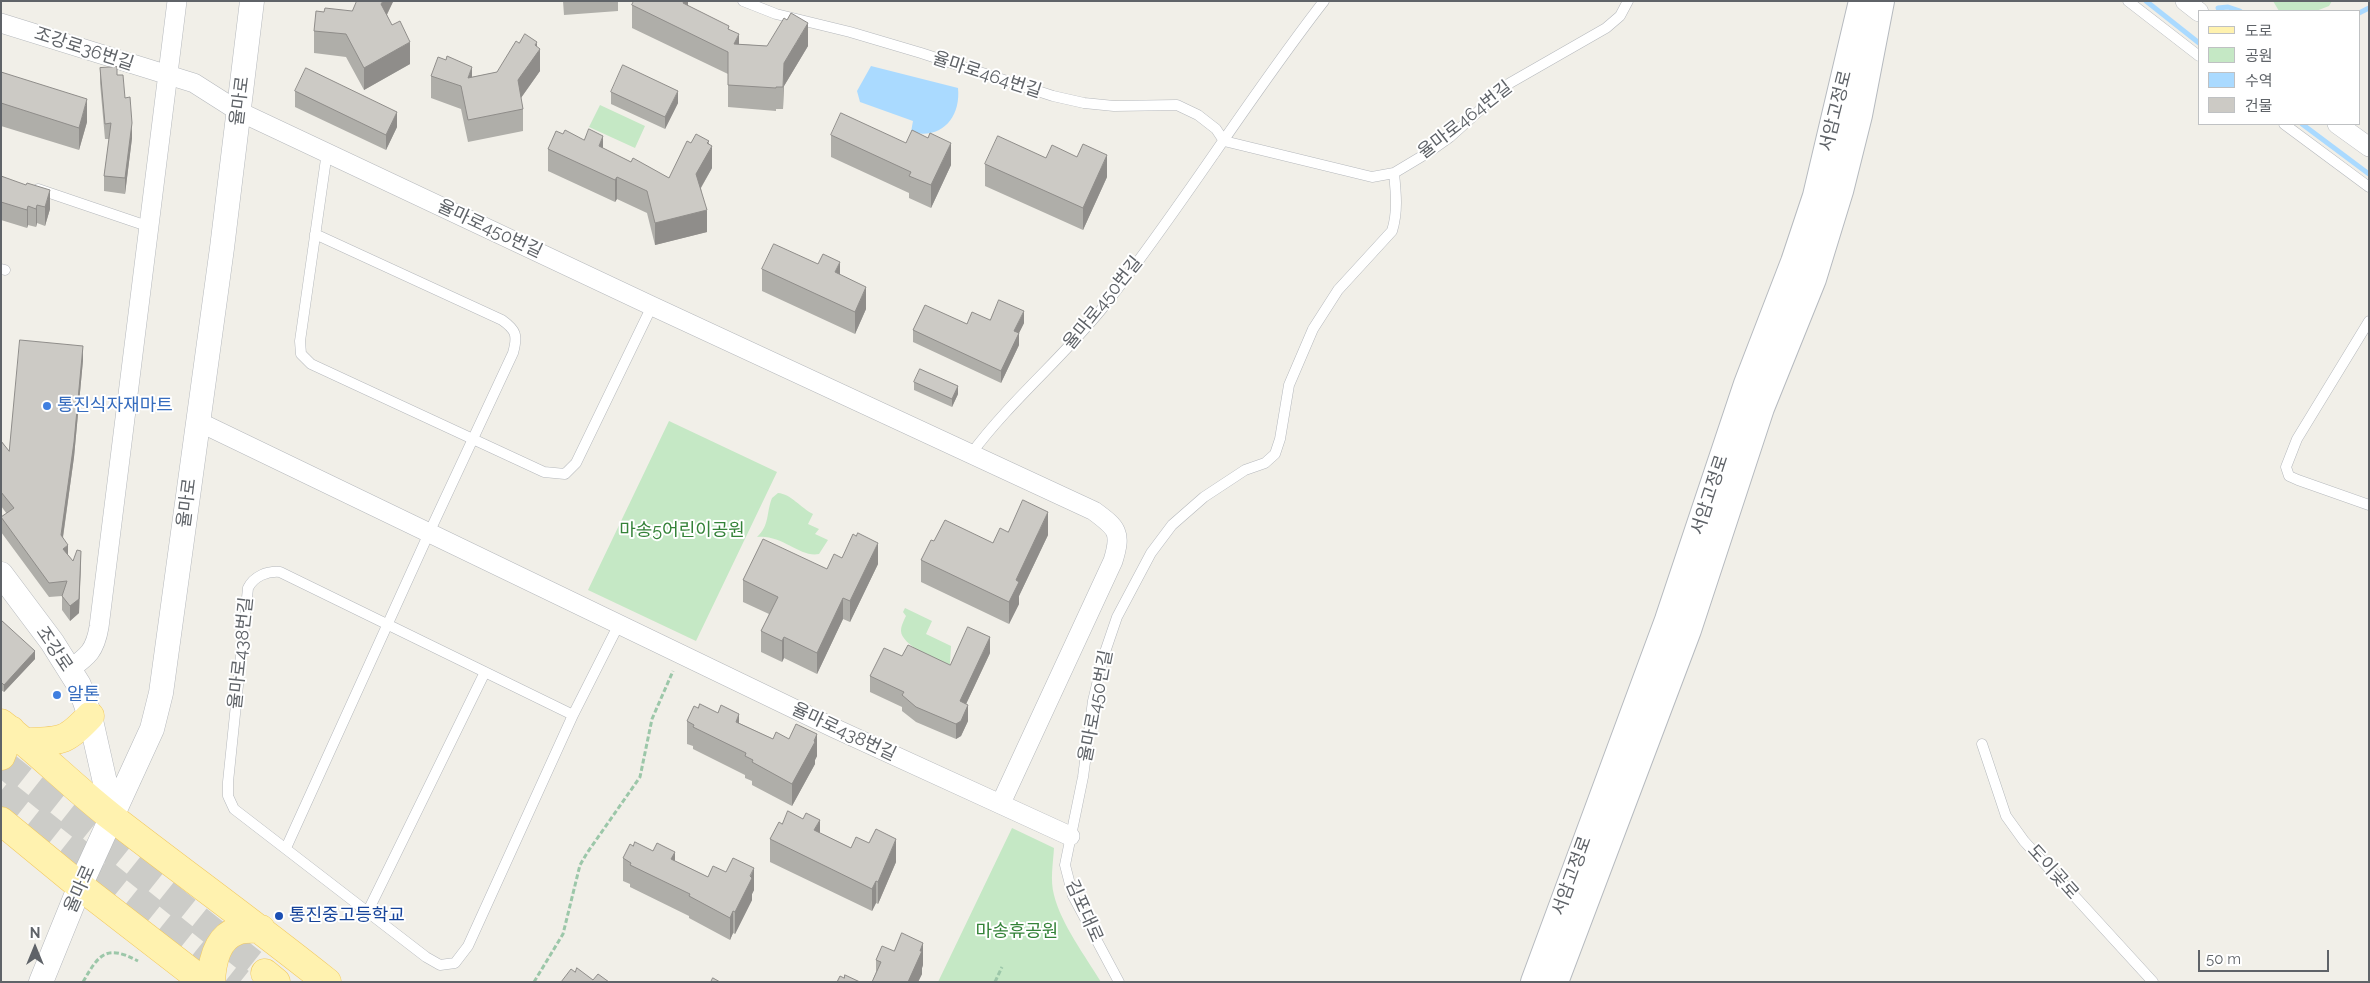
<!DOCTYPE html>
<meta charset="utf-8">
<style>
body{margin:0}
#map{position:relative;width:2370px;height:983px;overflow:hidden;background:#f1efe8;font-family:Raleway,"Noto Sans KR",sans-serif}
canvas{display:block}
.frame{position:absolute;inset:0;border:2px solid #5f6368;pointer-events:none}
.legend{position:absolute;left:2198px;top:10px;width:162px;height:115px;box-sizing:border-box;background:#fff;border:1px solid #bfc1c3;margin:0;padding:6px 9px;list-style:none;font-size:15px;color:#5f6368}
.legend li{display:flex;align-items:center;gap:10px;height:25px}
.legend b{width:25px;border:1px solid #bfc1c3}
.north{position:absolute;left:10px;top:923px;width:50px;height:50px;-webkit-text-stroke:4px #fff;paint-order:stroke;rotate:0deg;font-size:14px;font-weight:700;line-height:20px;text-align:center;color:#5f6368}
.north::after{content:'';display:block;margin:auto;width:18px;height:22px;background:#5f6368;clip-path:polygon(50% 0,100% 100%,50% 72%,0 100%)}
.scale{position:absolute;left:2198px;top:950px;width:131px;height:22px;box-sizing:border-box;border:2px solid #5f6368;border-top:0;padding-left:6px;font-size:15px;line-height:18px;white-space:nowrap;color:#5f6368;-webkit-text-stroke:4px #fff;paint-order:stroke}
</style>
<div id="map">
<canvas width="2370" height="983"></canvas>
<div class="frame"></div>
<ul class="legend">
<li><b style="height:6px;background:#fff2af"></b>도로</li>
<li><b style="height:14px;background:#c5e8c5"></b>공원</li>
<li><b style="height:14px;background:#aadaff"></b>수역</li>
<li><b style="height:14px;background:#cccac5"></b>건물</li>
</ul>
<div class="north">N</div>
<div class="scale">50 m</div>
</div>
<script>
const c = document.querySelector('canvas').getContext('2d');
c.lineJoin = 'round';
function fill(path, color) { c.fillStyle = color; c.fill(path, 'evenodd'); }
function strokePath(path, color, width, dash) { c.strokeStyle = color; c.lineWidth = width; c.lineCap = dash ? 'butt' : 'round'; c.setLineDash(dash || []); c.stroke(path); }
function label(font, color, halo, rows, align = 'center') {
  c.font = font + ' Raleway,"Noto Sans KR",sans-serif'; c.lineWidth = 4; c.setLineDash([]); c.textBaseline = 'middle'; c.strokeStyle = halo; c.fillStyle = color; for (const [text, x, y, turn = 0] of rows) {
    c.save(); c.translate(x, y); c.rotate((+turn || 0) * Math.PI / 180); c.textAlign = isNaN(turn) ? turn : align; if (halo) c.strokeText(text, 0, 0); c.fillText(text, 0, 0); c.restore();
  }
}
fill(new Path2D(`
 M2273,1H2332L2329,6L2316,11H2279Z
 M600,105L645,126L635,148L589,127Z
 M669,421L777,472L696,641L588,590Z
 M778,493C791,494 801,508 813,514L808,524L819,529L815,534L828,540L819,554C800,558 782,534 757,537C770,525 766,513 772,498Z
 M905,608L932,621L926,634L951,646L950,664L946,667C935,660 901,644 901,631C901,626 904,620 906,616L903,612Z
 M1012,828L1054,848C1053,864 1050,880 1054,895C1061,924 1086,957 1101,982H938Z`), '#c5e8c5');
fill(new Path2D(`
 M871,66L958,88C961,118 941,140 911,132L913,121L860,102L857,91Z`), '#aadaff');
strokePath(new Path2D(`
 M2146,1L2199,43
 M2218,8L2228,7L2240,11
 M2359,13L2369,8
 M2302,124L2369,174`), '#aadaff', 5);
strokePath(new Path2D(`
 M1,762L265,973
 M1,791L240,982`), '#ccccc8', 28, [28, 14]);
const service = new Path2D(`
 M743,1L776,14L850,32L921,53L1053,96L1084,103L1114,106L1177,105L1198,115L1216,129L1224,141L1372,177L1394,173L1429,152L1450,137L1510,83L1606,28L1620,16L1628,1
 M2128,1L2199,56
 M2284,124L2369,187
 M327,152L300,341L301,354L311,364L544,472L565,474L576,463L652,306
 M38,189L150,227
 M1,269L5,270
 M2369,321L2297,439L2286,467L2289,476L2298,480L2369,505
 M971,454C1011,400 1063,358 1105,305C1182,207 1247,100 1324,1
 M573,715L280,572C267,571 254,576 248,588L228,782V796L234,809L426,957L440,965L455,963L468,946L573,715L619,624
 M1982,744L2006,816L2024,841L2153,982
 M286,848L429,533L513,353C518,335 516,330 502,320L315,234
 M368,911L485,672
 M1119,982L1073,896L1065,865L1083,777L1093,701L1104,655L1117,617L1151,553L1172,525L1204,497L1245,470L1265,463L1275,454L1280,439L1289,385L1313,329L1338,290L1392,231C1398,212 1396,193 1394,173`);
const minor = new Path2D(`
 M2185,1L2199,12
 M1,23L194,83L238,111L652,306L1094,511C1117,528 1122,532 1113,561L1001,803
 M2337,124L2369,147
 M197,421L834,728L1070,836
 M69,670C88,656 95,651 99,627L177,1`);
const tertiary = new Path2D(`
 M1,574L52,642L79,685L90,716L113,818
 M41,982L80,886L152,729L161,693L222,248L252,1`);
const secondary = new Path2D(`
 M1534,982L1668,620L1747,384L1794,262L1816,196L1862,1
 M1555,982L1688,630L1761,408L1813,279L1840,191L1859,115L1881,1`);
const primary = new Path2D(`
 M1,723C40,753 75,789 114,819C185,874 257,926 327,982
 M27,742C61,741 66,742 90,716
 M1,756L11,730
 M1,821L80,886L204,982
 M265,973L276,982
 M211,982C212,963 216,938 237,931C244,928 254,929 261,929`);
strokePath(service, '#b5b8bc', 11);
strokePath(minor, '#b5b8bc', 20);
strokePath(tertiary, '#b5b8bc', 25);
strokePath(secondary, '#b6babf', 28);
strokePath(primary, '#f2c960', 29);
strokePath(new Path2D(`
 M83,982C99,954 106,944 138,961
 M534,982L563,934L580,865L587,853L640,777L652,719L673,671
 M995,982L1002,967`), '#9cc7a9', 3, [5, 2.5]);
strokePath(service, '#fff', 10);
strokePath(minor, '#fff', 19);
strokePath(tertiary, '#fff', 24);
strokePath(secondary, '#fff', 26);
strokePath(primary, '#fff2af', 28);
fill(new Path2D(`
 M393,1L387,15L410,64L364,90L346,57L314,53V31L324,12L352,11Z
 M563,1H618V11L564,15Z
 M688,1V6L729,29L739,44L767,46H808L784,86L783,109H776V111L728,107V74L632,28V5Z
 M519,43L537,47L540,71L521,98L523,109V131L468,142L461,109L431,98V76L472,77L497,72Z
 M100,68L117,75L125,98L132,138L125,194L104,191V176L109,139H105L100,83Z
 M1,72L87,122L79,150L1,126Z
 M295,91L397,127L386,150L295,107Z
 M611,92L678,103L665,129L611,104Z
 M563,134L603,149L631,162L669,178L691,143L709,144L712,168L701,188L707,232L655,245L647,213L617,199L615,202L548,171V149Z
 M831,135L951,165L931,208L909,198V193L831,157Z
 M1077,157L1107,177L1083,230L985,186V164L1046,158Z
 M1,176L50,209L45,226L37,223L36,227L28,225L27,228L1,220Z
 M762,269L840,275L866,309L855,334L762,291Z
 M990,320L1024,323L1019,333V345L1001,383L913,342V330L967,324Z
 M83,360L74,457L63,538L68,555L73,561L81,566L79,613L70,621L62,610V596L49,597L1,532V517L7,514L1,506V441L9,451Z
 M914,382L958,394L952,407L914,390Z
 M1008,532L1048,535L1019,596V604L1009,624L921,582V560L934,541L993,543Z
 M842,558L878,564L850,622L843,619L817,674L784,658L782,662L761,652V631L769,614L743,602V580L827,569Z
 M1,620L35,659L4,692L1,690Z
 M990,653L966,704L968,721L961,736L956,739L916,722L902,711V707L870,692V676L902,656L950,665Z
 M687,721L739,723L773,739L817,756L815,760V764L792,806L752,785V781L745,778V775L693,749V746L687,744Z
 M782,824L820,833L851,848L896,862L878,904L876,903L872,911L770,862V839Z
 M623,858L675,861L708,877L754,890L752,894V900L735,934L733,933L730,940L689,918V916L630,887V884L623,881Z
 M876,960L923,965L922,968V974L918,982H872L876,972Z`), '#afaea9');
fill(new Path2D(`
 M383,1H393V2L381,26V4Z
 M684,1H688V16L683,3Z
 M808,23V46L784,86L783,109L784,63Z
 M739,34V56L734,44Z
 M410,42V64L364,90V68Z
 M537,42V53L540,49V71L518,102V80Z
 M472,67V89L468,78Z
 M678,91V103L665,129V117Z
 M87,99V122L79,150V128Z
 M397,112V127L386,150V135Z
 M132,123V138L125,194V178Z
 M603,136V158L599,146Z
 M709,141V152L712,146V168L696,196V174Z
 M951,143V165L931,208V185Z
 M1107,155V177L1083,230V208Z
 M617,177V199L615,202V180Z
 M50,190V209L45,226V207Z
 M37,205V223L36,227V209Z
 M28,206V225L27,228V210Z
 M707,210V232L655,245V223Z
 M840,262V284L835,272Z
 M866,287V309L855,334V312Z
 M1024,311V323L1019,333V345L1001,383V371L1014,331Z
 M83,346V360L74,457L61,550V535Z
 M958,386V394L952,407V399Z
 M1048,512V535L1019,596V604L1009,624V602L1016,580Z
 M878,543V564L850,622V601Z
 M68,545V560L63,549Z
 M81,551L79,613L70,621V606Z
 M843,598V619L817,674V653Z
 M784,637V658L782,662V641Z
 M990,637V653L960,717V701Z
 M35,651V659L4,692V685Z
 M968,705V721L961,736L956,739V724Z
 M739,714V737L736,722Z
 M817,734V756L815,760V764L792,806V784Z
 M820,820V842L814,830Z
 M896,839V862L878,904V882Z
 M675,852V874L671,859Z
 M754,868V890L752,894V900L735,934V912Z
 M876,881V903L872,911V889Z
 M733,911V933L730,940V918Z
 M923,943V965L922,968V974L918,982H908Z`), '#8f8d8a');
const building = new Path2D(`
 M357,1H383L381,4L392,25L400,21L410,42L364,68L346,34L314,31L316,11L324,12L325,8L352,11Z
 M634,1H684L683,3L729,26L728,29L739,34L734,44L767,46L784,18L787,20L791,13L808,23L784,63L783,87H776V88L728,85V52L632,5Z
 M525,34L537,42L535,45L540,49L518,80L523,109L468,120L461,86L431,76L438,57L446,60L447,56L472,67L468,78L497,72L516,41L519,43Z
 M623,65L678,91L665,117L611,92Z
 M117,67V75H123L125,98L130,97L132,123L125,178L104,176L111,123L105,124L100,68Z
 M306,68L397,112L386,135L295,91Z
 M1,72L87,99L79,128L1,103Z
 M841,113L906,143L912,130L928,138L930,133L951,143L931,185L909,176L911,172L831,135Z
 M589,129L603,136L599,146L631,162L633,158L669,178L687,141L691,143L696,134L709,141L707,143L712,146L696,174L707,210L655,223L647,191L617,177L615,180L548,149L556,131L563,134L565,130L584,140Z
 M998,136L1046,158L1052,145L1077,157L1083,144L1107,155L1083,208L985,164Z
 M1,176L26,185L27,183L50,190L45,207L37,205L36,209L28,206L27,210L1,202Z
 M774,244L818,264L823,254L840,262L835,272L866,287L855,312L762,269Z
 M999,300L1024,311L1014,331L1019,333L1001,371L913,330L925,305L967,324L972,312L990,320Z
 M20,340L83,346L74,442L61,535L68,545L63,549L73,561L77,550L81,551L79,599L70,606L62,596L67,581L49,583L1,517L14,508L1,492V441L9,451Z
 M920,369L958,386L952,399L914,382Z
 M1023,500L1048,512L1016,580L1019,582L1009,602L921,560L931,540L934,541L945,520L993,543L1000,528L1008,532Z
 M858,533L878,543L850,601L843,598L817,653L784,637L782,641L761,631L778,597L743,580L763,539L827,569L834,554L842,558L853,534L856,536Z
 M1,620L35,651L4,685L1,682Z
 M968,627L990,637L960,701L968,705L961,721L956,724L916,707L902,695L904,692L870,676L884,648L902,656L908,645L950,665Z
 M700,704L718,713L721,705L739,714L736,722L773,739L776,732L789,739L796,724L817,734L814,741L815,742L792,784L752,762L753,760L745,756L746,753L693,727L694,725L687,721L694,706L698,708Z
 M788,811L803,819L806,813L820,820L814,830L851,848L856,837L869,843L876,829L896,839L878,882L876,881L872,889L770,839L779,822L782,824Z
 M635,842L653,851L657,843L675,852L671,859L708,877L713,866L726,872L733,858L754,868L750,876L752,878L735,912L733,911L730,918L689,896L690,894L630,865L631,863L623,858L630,844L633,846Z
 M902,933L923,943L920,951H922L908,982H872L881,962L876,960L882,946L894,951Z
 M577,968L593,980L598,974L609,982H561L571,969L575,972Z
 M845,975L860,982H837L840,976L844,978Z
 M713,978L720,982H711Z`);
fill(building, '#cccac5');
strokePath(building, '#8f8d8a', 1);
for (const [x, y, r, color] of [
 [47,406,5,"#3f7fe0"],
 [57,695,5,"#3f7fe0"],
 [279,916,5,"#1a4fb4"]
]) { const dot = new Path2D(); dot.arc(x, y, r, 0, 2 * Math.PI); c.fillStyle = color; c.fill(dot); strokePath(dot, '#fff', 2); }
label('18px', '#5f6368', '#fff', [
 ["조강로36번길",84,49,18],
 ["율마로464번길",987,75,18],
 ["율마로",240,101,-83],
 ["서암고정로",1836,111,-76],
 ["율마로464번길",1465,120,-38],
 ["율마로450번길",490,229,25],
 ["율마로450번길",1103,303,-51],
 ["서암고정로",1710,495,-72],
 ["율마로",187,503,-83],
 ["조강로",54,649,56],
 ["율마로438번길",241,653,-84],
 ["율마로450번길",1096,706,-79],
 ["율마로438번길",844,732,25],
 ["도이곶로",2053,872,48],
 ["서암고정로",1572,876,-70],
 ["율마로",80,889,-66],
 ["김포대로",1084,911,66]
]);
label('18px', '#366cbe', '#fff', [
 ["통진식자재마트",57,406],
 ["알톤",67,695]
], 'left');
label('18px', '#348238', '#fff', [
 ["마송5어린이공원",682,531],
 ["마송휴공원",1017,932]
]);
label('18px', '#164399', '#fff', [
 ["통진중고등학교",289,916]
], 'left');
</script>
